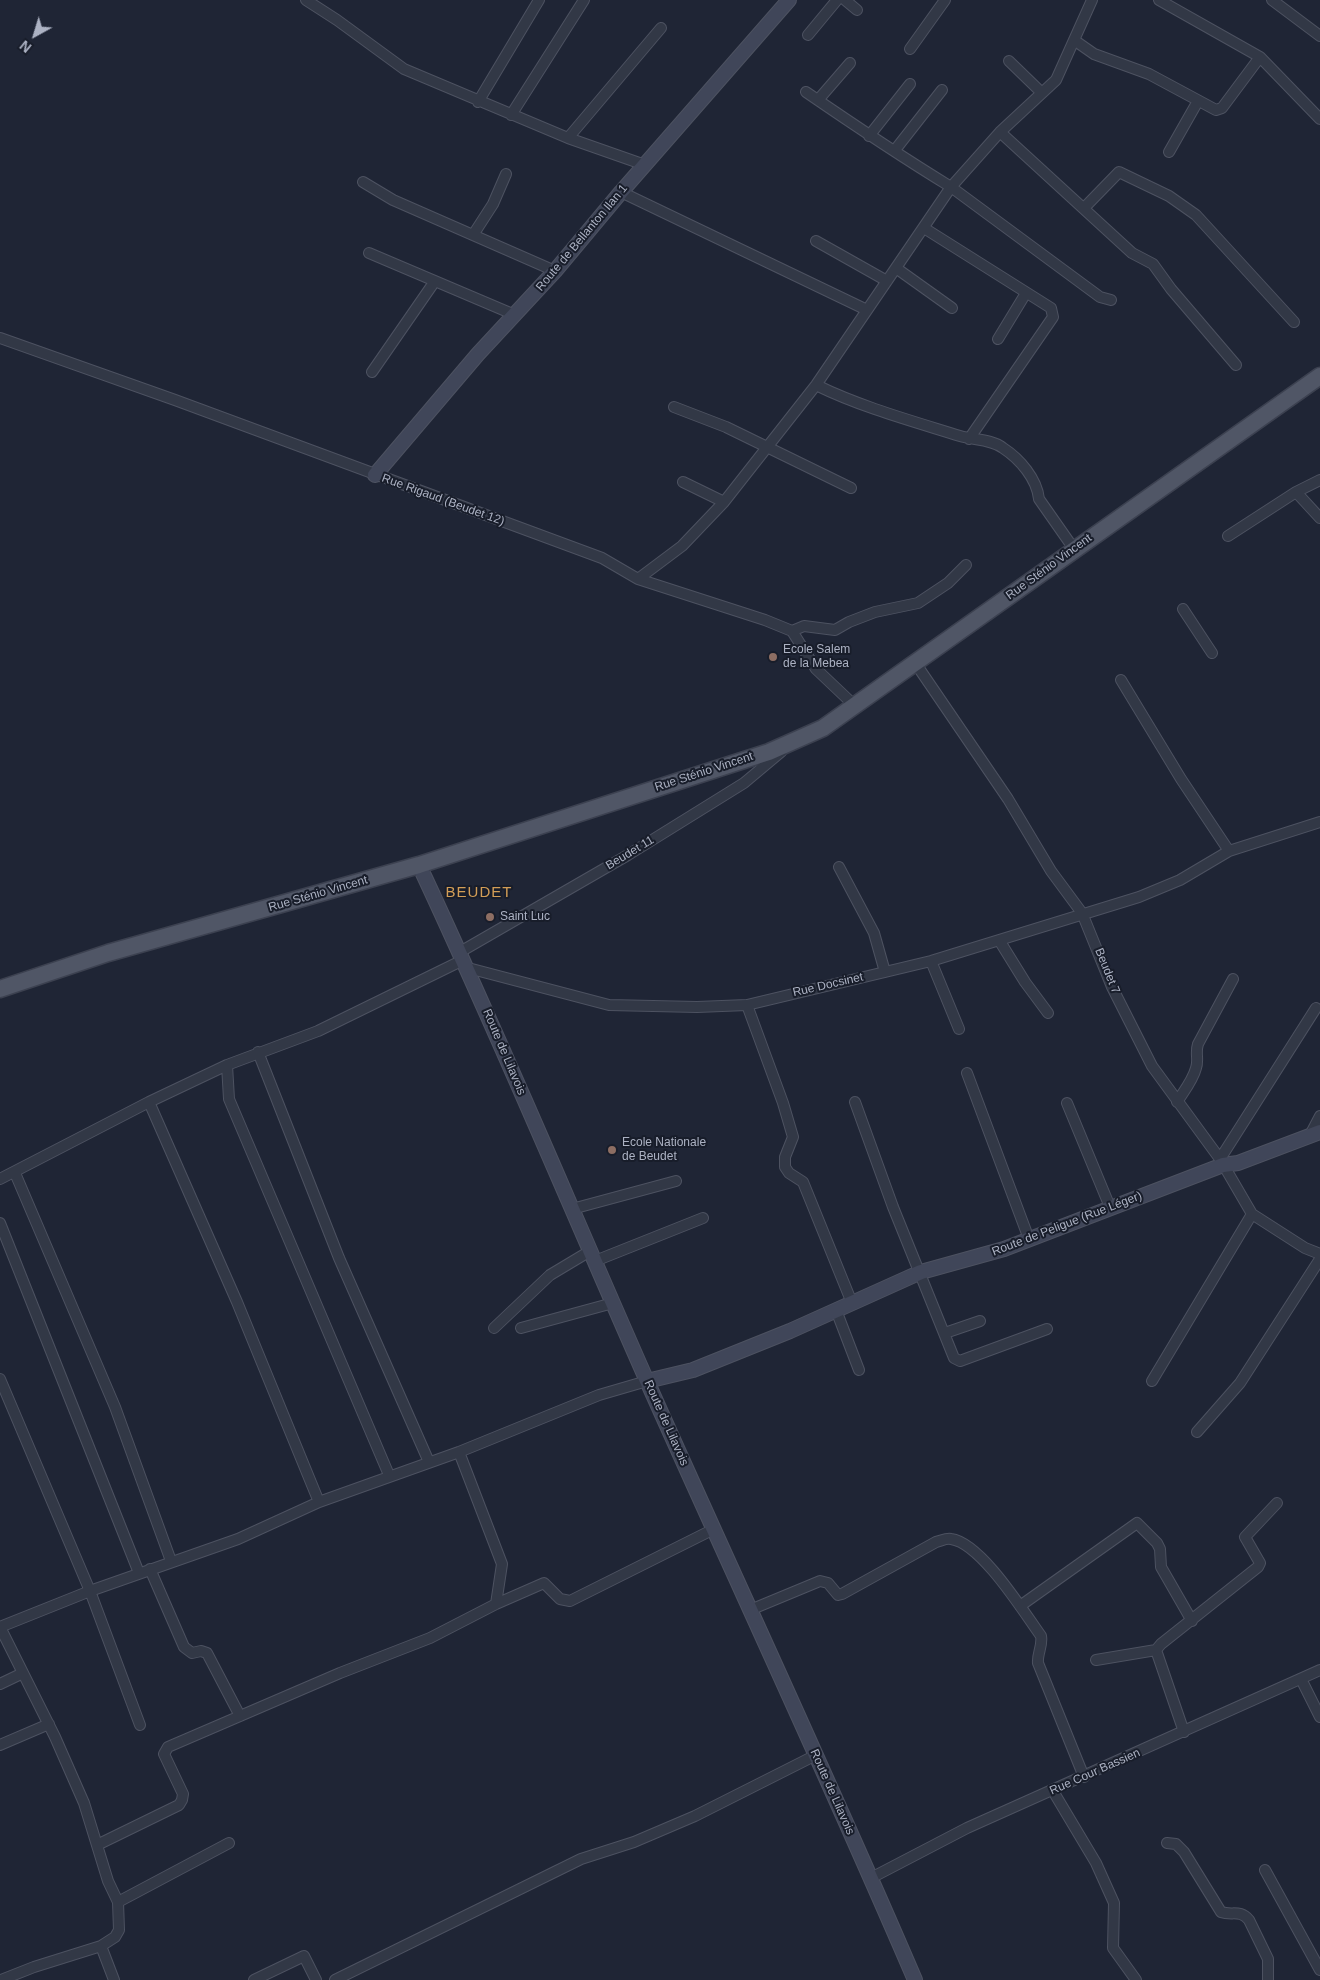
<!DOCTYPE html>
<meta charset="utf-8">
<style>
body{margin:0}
#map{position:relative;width:1320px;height:1980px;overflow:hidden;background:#1f2535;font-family:Helvetica,sans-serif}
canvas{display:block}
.north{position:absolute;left:10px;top:10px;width:50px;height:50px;-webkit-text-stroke:4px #181d2a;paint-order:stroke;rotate:219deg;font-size:14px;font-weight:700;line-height:20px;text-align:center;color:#acb2c3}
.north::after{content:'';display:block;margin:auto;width:18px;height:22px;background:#acb2c3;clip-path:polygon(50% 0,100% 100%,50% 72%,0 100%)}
</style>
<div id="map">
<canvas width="1320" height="1980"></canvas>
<div class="north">N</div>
</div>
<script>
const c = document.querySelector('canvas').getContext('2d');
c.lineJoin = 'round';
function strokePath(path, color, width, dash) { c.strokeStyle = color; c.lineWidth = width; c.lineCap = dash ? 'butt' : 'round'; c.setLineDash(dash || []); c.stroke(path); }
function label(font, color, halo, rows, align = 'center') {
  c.font = font + ' Helvetica,sans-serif'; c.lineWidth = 4; c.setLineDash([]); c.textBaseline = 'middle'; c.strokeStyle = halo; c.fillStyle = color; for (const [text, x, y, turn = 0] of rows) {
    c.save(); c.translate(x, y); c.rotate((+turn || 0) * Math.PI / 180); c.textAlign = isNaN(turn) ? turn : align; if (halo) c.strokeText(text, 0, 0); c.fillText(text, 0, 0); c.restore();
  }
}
const street = new Path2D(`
 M306,0L337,20L404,69L568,138L645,165
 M845,0L857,10
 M1092,0L1056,80L1000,132L951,187L1100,297L1111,300
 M1159,0L1260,57L1320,119
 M1272,0L1320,36
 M808,35L837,0
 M1074,40L1094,54L1149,74L1216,110L1222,108L1260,57
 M910,49L945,0
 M1009,61L1042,93
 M818,100L850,63
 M478,102L539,0
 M511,115L584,0
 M1000,132L1132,253L1153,264L1171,289L1236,365
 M869,136L910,84
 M568,138L661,28
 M895,150L942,90
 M1169,152L1198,101
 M363,182L393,200L555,271
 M621,192L867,310
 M1084,208L1119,172L1169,196L1196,215L1294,322
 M924,228L1051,308L1053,317L969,439
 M473,235L493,204L506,174
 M816,241L887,281
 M369,253L515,315
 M896,268L952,308
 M0,338L175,400L602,558L638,579L765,620L792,631L816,669L855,706
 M998,339L1026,293
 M372,372L435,281
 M816,385C861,407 912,421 960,436C973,440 992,439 1003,448C1020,459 1037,479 1039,499L1074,549
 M674,407L726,427L851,488
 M1320,480L1296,492L1320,518
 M683,482L724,502
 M1228,536L1296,492
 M638,579L682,546L724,502L816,385L951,187C902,157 854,125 806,92
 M1183,609L1212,653
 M792,631L804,626L835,630L849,622L875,612L918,603L948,583L966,565
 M916,664L1008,799L1051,871L1082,913L1112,987L1152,1066L1220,1159L1252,1214L1305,1248L1320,1254
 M1121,680L1181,779L1229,851
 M839,867L874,933L885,972
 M999,940L1025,982L1048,1013
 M460,952L628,855L744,783L781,752
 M931,961L959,1029
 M468,968L609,1005L697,1007L747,1005L931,961L1139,897L1180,880L1229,851L1320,822
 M747,1005L783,1103L793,1137L785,1157V1167L789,1173L803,1182L852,1303
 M258,1052L339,1258L429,1462
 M227,1065L229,1099L389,1475
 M967,1073L1029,1239
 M149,1102L237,1302L319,1502
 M855,1102L893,1207L954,1358L960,1361L1047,1329
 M1177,1102C1184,1091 1193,1080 1196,1068C1199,1060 1195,1053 1198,1044L1233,979
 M1067,1103L1110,1207
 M1309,1137L1320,1116
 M1220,1159L1316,1008
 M15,1173L115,1407L171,1561
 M0,1179L149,1102L227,1065L318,1031L463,960
 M572,1209L676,1181
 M0,1223L139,1573
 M595,1261L703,1218
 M836,1310L859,1370
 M494,1328L550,1275L590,1251
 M521,1328L613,1303
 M945,1333L980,1321
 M0,1379L90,1591L140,1725
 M1152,1381L1252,1214
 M1197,1432L1240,1383L1320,1259
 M459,1452L502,1564L496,1604
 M150,1569L184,1647L192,1653L201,1651L207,1653L240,1716
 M1020,1606L1137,1523L1157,1543L1160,1549L1161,1567L1192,1621
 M750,1610L820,1581L828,1583L838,1595L842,1594L936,1542C941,1541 946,1538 951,1539C981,1543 1023,1611 1041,1636C1043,1645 1037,1654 1038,1663L1084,1777
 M0,1627L90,1591L238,1539L319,1502L459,1452L599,1395L647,1381
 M0,1627L55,1737L84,1803L108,1881L118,1902L119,1930L115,1937L101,1946L34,1967L1,1980
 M1096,1660L1156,1650
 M1301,1679L1320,1717
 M0,1684L23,1673
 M1184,1732L1156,1650L1161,1644L1258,1567L1260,1563L1245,1537L1277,1503
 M0,1745L49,1724
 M1053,1791L1096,1863L1114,1903L1113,1948L1136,1980
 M1167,1843L1176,1844L1184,1852L1221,1912C1232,1916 1240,1909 1249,1920L1268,1959V1980
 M97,1845L179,1805L182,1800L183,1794L164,1754L168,1747L340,1673L430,1638L496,1604L544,1583L560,1599L570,1601L714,1529
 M1265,1870L1320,1970
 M871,1878L967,1828L1320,1670
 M118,1902L229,1843
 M101,1946L114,1980
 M254,1980L304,1956L316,1980
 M335,1980L581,1859L634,1842L695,1816L816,1755`);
const secondary = new Path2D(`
 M375,475L478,354L555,271L621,192L789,0
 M419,865C499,1035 571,1209 647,1381C736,1581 829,1779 915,1980
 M647,1381L693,1370L790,1331L921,1272L1004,1249L1223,1165L1238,1163L1320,1132`);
const primary = new Path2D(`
 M0,989L108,953L419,865L769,752L823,728L1320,376`);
strokePath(street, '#4d5261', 12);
strokePath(secondary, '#4d5261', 16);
strokePath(primary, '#3c4150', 19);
strokePath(street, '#323846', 10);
strokePath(secondary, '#404659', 14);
strokePath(primary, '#505666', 16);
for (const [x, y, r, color] of [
 [773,657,5,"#8d6e63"],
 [490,917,5,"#8d6e63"],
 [612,1150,5,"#8d6e63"]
]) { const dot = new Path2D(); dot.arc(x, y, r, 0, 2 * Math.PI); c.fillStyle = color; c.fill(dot); strokePath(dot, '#181d2a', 2); }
label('12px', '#acb2c3', '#181d2a', [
 ["Route de Bellanton Ilan 1",582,238,-50],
 ["Rue Rigaud (Beudet 12)",443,500,20],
 ["Rue Sténio Vincent",1049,567,-36],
 ["Rue Sténio Vincent",704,772,-18],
 ["Beudet 11",630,853,-31],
 ["Rue Sténio Vincent",318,894,-16],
 ["Beudet 7",1107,971,68],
 ["Rue Docsinet",828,985,-13],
 ["Route de Lilavois",504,1052,67],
 ["Route de Peligue (Rue Léger)",1067,1224,-21],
 ["Route de Lilavois",666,1423,66],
 ["Rue Cour Bassien",1095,1772,-24],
 ["Route de Lilavois",832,1792,66]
]);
label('12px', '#acb2c3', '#181d2a', [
 ["Ecole Salem",783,650],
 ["de la Mebea",783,664],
 ["Saint Luc",500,917],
 ["Ecole Nationale",622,1143],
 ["de Beudet",622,1157]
], 'left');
c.letterSpacing = '1px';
label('15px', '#d39e57', '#181d2a', [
 ["BEUDET",479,893]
]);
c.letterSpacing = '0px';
</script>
